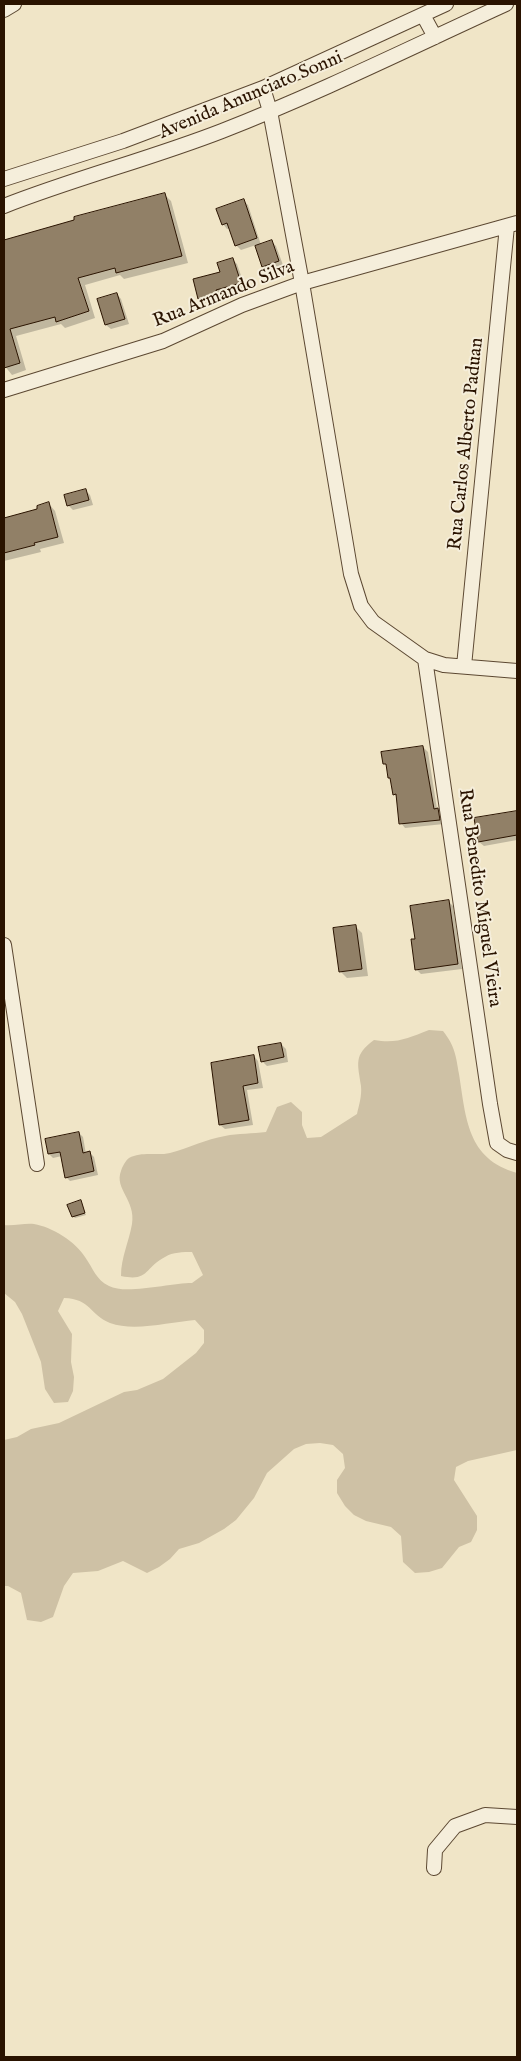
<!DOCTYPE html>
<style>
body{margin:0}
#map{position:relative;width:521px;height:2061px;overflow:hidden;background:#f0e5c7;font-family:"IM FELL English",serif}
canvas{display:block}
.frame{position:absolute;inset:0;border:5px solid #2a1300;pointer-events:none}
</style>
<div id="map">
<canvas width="521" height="2061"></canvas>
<div class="frame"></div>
</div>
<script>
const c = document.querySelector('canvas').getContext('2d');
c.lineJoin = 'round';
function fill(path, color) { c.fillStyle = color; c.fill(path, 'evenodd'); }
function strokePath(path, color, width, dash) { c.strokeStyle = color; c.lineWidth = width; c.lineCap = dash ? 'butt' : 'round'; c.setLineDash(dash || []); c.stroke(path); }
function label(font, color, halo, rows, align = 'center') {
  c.font = font + ' "IM FELL English",serif'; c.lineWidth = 4; c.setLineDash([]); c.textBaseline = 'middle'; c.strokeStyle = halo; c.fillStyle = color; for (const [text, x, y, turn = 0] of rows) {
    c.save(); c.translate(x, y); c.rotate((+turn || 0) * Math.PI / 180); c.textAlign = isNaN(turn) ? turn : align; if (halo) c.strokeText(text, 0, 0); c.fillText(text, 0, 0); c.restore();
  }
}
fill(new Path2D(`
 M429,1030L443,1031C455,1046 456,1056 459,1074C466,1118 467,1159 517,1173V1450L468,1461L456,1467L454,1480L477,1516V1530L471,1542L459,1547L442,1568L429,1572L415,1573L403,1562L401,1536L391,1527L366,1521L354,1515L345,1506L337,1493V1480L345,1468L343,1454L333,1445L320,1443L306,1444L294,1449L267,1473L254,1498L236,1520L224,1529L199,1543L179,1549L170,1559L159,1567L147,1573L123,1561L98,1571L73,1573L64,1586L53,1617L41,1622L27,1620L21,1593L8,1586H4V1440L17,1437L31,1429L59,1423L124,1392L137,1390L163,1379L196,1353L204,1343V1330L195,1320C170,1322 134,1332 110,1323C89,1314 91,1299 64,1298L58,1311L72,1334L71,1362L74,1377L73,1391L68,1402L54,1403L45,1389L41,1362L22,1314L15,1302L4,1293V1225C14,1226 25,1223 34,1224C52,1227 76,1242 85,1257C93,1268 96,1280 109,1286C126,1295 170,1283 192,1283L203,1275L192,1252C183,1252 173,1252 165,1257C144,1268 149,1282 121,1276C121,1257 129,1242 132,1224C136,1200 114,1189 121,1171C122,1167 126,1160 129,1158C142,1151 157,1156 170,1153C189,1148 206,1139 225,1136C238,1133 253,1134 266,1132L277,1107L291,1102L302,1112V1125L307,1138L321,1137L357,1114C359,1105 362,1096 361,1086C358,1064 353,1055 374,1040C397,1044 408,1038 429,1030Z`), '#cec1a5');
fill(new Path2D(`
 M164,194L171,201L188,263L124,279L120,275L85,285L95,318L65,328L61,324L16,336L26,370L12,375L4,365V242Z
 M243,200L248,205L261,245L272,242L276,246L283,265L268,271L263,266L256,245L241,250L236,245L230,228L227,229L223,224Z
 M232,259L237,264L245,287L220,295L221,298L204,303L199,298Z
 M117,294L121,299L129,324L111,329L106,325L99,300Z
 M86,491L90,495L93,505L73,510L68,505Z
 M49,504L55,511L64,543L40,549L41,552L4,561V519L39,510Z
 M423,747L428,752L437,809L442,814L444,824L405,828L401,823L398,798L394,794L388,767L385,764Z
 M517,812V840L484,846L479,842L476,819Z
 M448,901L453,906L462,969L421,974L416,969L417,940Z
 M355,926L362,933L368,976L347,978L340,971Z
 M281,1044L286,1049L288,1062L267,1066L262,1061Z
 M254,1056L258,1061L263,1088L247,1090L253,1125L225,1129L220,1125Z
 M79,1133L83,1137L86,1154L90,1153L94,1157L98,1175L70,1181L66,1177L62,1156L53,1158L49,1154Z
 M80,1202L86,1215L75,1218L73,1216Z`), '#0003');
const building = new Path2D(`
 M165,193L182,256L116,273L115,268L78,278L89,311L56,322L55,317L10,329L20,363L4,368V240L74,220V217Z
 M244,199L257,238L235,246L227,223L222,225L216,209Z
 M272,240L279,261L262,267L255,246Z
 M233,258L241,283L216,290L217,294L198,299L193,279L220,272L217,263Z
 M117,293L125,319L105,325L97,299Z
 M86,489L89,500L67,506L64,495Z
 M49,502L58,537L34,543L35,545L4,553V518L37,509V506Z
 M423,746L434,809L438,808L440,820L399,824L396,794L393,795L390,778H388L386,764H383L381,752Z
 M517,811V835L478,842L474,818Z
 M449,900L458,964L415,970L411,939H415L410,906Z
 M356,925L362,969L339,972L333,928Z
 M281,1043L284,1057L261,1062L258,1047Z
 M254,1055L258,1083L243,1086L249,1120L219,1125L211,1063Z
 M79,1132L83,1153L90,1151L94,1171L65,1178L60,1152L48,1154L45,1139Z
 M81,1200L85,1213L72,1217L67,1205Z`);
fill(building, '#918067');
strokePath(building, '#2a1300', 1);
const minor = new Path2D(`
 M4,10L14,4
 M423,15L435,37
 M263,88L270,111L302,283L351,574L361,606L373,622L425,659L444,665L517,671
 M4,179L123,141L263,88L446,4
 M4,206C75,178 150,159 222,131C319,93 412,47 506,4
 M4,390L163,341L242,305L302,283L517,223
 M425,659L490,1104L497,1143L507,1150L517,1153
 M464,666L507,226
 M4,945L37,1164
 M434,1868L435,1850L455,1826L485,1815L517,1817`);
strokePath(minor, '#5c4832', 16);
strokePath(minor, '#f5eedb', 14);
label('19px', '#2a1300', '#f5eedb', [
 ["Avenida Anunciato Sonni",251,96,-23],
 ["Rua Armando Silva",224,295,-22],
 ["Rua Carlos Alberto Paduan",467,444,-84],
 ["Rua Benedito Miguel Vieira",479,898,82]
]);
</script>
